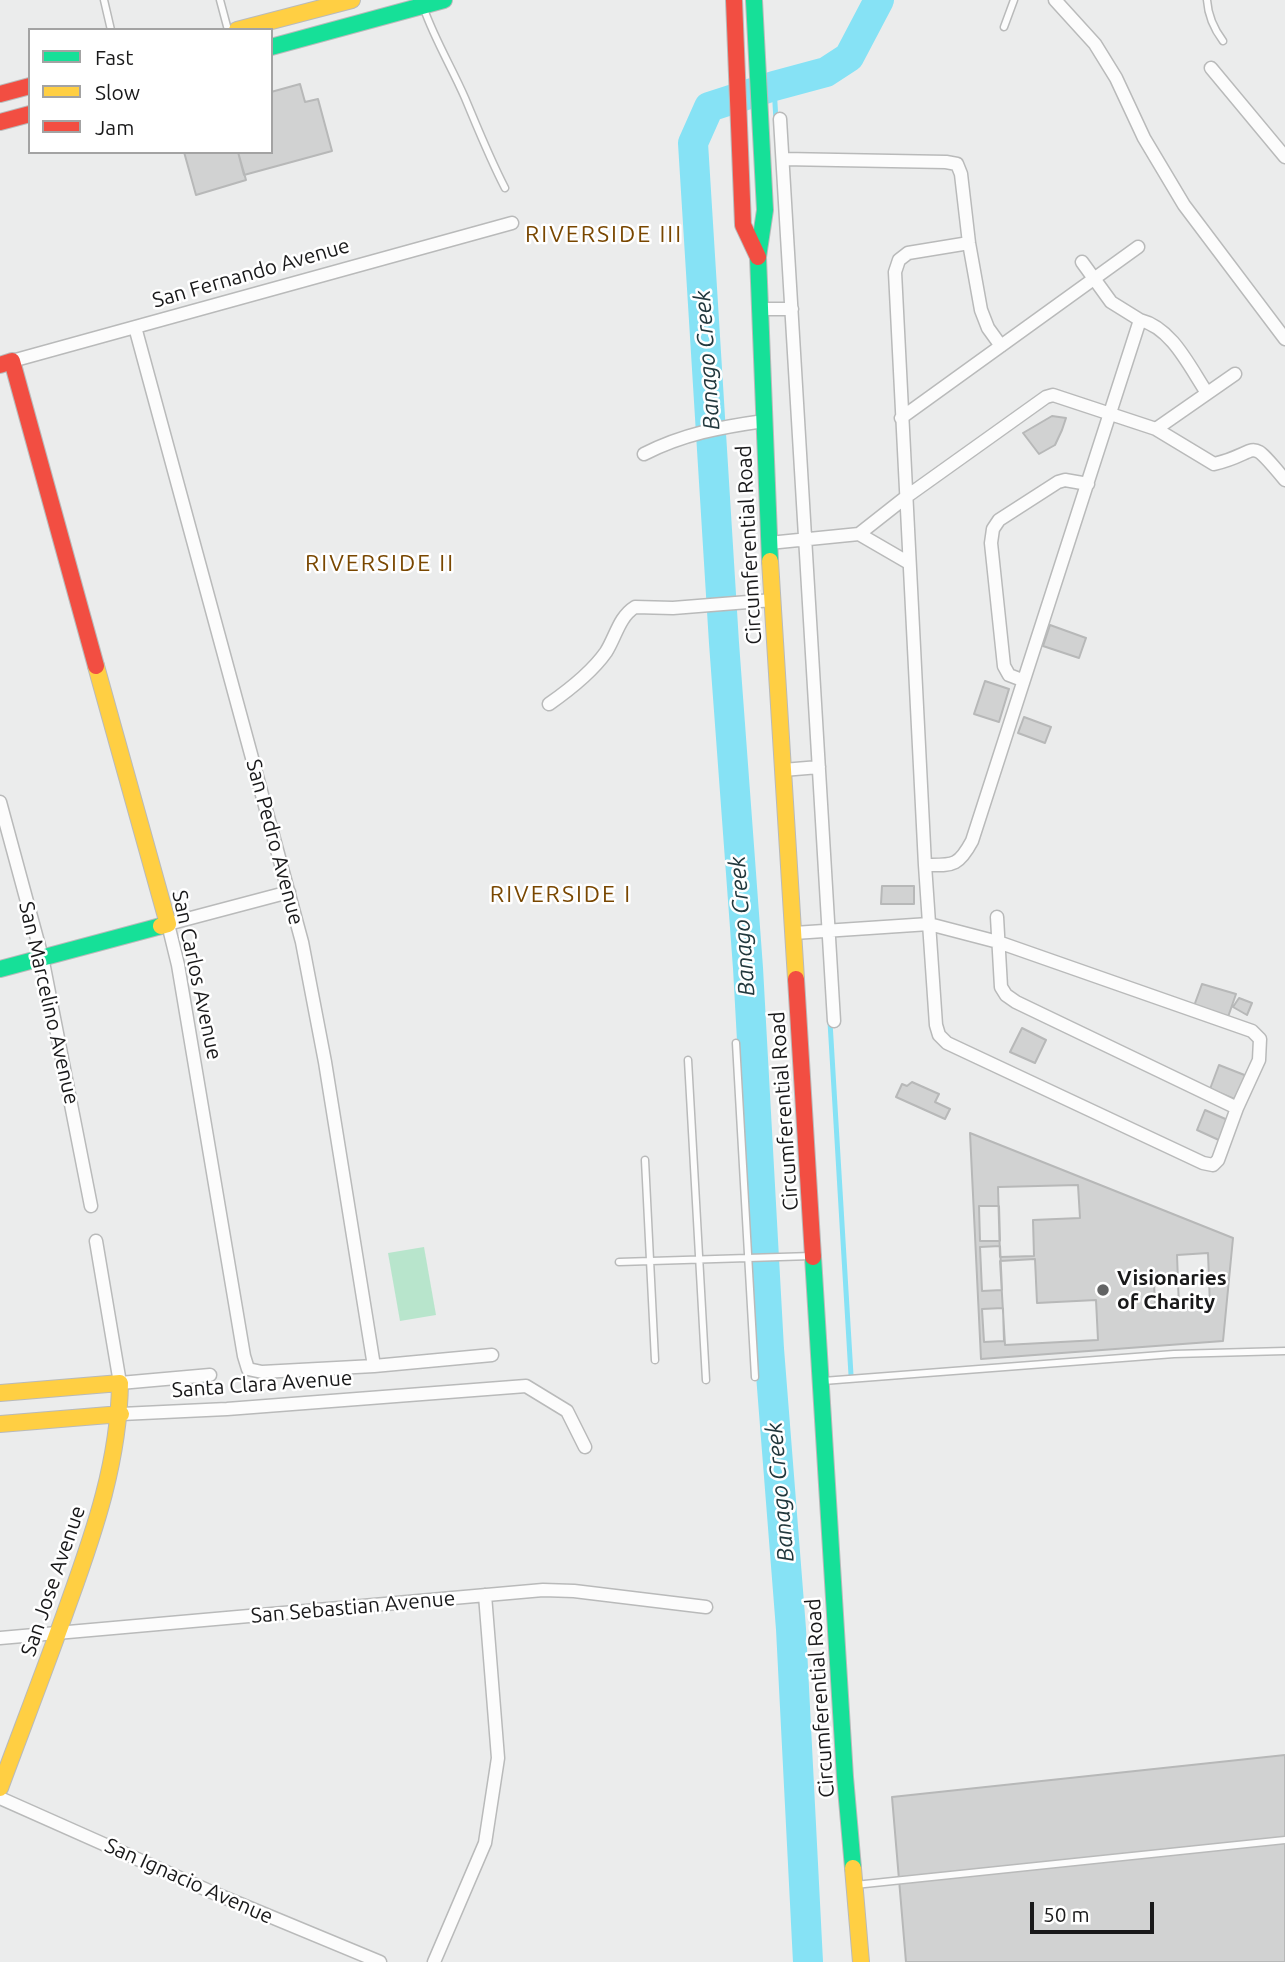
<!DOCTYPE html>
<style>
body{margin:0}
#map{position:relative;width:1285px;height:1962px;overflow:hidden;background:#ebecec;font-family:Ubuntu,sans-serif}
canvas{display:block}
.legend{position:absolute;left:28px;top:28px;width:245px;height:126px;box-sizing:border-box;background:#fff;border:2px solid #a3a3a3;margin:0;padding:9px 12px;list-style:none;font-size:21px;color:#19191a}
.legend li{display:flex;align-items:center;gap:14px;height:35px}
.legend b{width:35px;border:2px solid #a3a3a3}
.scale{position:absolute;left:1030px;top:1902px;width:124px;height:32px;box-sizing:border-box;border:4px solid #19191a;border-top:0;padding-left:9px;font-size:21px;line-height:24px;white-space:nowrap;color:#19191a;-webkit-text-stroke:5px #fff;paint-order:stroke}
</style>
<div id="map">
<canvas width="1285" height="1962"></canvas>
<ul class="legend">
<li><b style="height:9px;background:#16e098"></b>Fast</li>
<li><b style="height:9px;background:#ffcf43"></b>Slow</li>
<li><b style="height:9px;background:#f24e42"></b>Jam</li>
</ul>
<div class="scale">50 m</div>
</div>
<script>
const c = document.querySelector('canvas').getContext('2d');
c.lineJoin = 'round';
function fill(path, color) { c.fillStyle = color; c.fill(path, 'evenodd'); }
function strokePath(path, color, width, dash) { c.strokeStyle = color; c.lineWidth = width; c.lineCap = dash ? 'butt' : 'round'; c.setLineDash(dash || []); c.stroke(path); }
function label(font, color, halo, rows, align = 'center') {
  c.font = font + ' Ubuntu,sans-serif'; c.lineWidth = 5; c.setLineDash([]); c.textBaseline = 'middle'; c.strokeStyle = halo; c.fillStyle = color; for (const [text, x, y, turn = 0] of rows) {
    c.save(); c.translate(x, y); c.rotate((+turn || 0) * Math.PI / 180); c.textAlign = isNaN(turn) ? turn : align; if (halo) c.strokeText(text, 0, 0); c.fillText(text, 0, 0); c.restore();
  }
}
fill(new Path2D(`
 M424,1247L436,1315L400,1321L388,1253Z`), '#b8e5cc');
strokePath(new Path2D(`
 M774,86L776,121
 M830,1022L851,1375`), '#86e2f5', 5);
strokePath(new Path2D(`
 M808,1962L791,1629L769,1349L748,968L724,643L693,143L709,107L774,86L826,72L849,57L879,0`), '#86e2f5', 30);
const building = new Path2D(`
 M300,84L305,102L318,99L332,151L244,175L238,152H271V92Z
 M184,152H238L246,180L196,195Z
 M1052,416L1066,418L1062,430L1055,445L1039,454L1023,433Z
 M1050,625L1086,638L1079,658L1043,646Z
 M985,681L1009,689L999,722L974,714Z
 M1024,717L1051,727L1045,743L1018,733Z
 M882,886H914V904H881Z
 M1202,984L1236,994L1228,1017L1194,1006Z
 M1239,998L1252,1003L1247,1015L1233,1007Z
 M1022,1028L1046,1040L1035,1063L1010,1052Z
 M1219,1065L1247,1076L1237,1100L1210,1089Z
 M912,1082L939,1094L935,1102L950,1109L945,1119L896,1097L902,1084L907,1086Z
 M1205,1110L1230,1121L1221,1141L1197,1130Z
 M970,1133L1233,1238L1223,1341L981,1359Z
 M1078,1185L1080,1218L1033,1220L1034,1256L1000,1257L998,1187Z
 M979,1206H999L1000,1241H980Z
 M1000,1246L1002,1290L982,1291L980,1247Z
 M1208,1253L1210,1306L1179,1308L1177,1255Z
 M1035,1259L1037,1303L1096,1300L1098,1340L1005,1345L1000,1261Z
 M1178,1280L1179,1308L1155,1309L1154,1281Z
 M1003,1308L1004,1341L984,1342L982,1309Z
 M1285,1755V1962H906L892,1797Z`);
fill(building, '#d1d2d2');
strokePath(building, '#b7b8b8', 2);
const lane = new Path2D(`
 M104,0L111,30
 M220,0L228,30
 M1207,0C1208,15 1214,29 1223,41
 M424,9C435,40 452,68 465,98C478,129 490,159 505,188
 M1004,27L1014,0
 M736,1043L755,1377
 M688,1060L706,1380
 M645,1160L655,1360
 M619,1262L812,1256
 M823,1381L1174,1354L1285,1351
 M855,1885L1285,1840`);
const street = new Path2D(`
 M1055,0L1095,44L1116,78L1144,138L1184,205L1285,339
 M1211,68L1285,157
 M780,119L834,1021
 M783,159L946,162L957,164L961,174L969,243L981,310L988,328L1001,346
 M759,309H792
 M1140,320C1172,328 1189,366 1207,393
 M135,327L302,942L325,1062L374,1366
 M12,361L512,223
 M901,418L1138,247
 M1156,429L1235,374
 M644,454C683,434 721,427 764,421
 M859,534L909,563
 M769,543L859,534L906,497L1046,397L1053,395L1156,429L1214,464C1262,453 1246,433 1285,480
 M1022,680L1009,675L1004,666L991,543L993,529L999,520L1058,482L1065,480L1088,484
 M549,704C569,690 592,672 606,652C616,636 619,617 635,607L673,608L773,600
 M783,770L819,767
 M0,802L42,957L91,1206
 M925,865C953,865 958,867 972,841L1140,320L1111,302L1082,262
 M289,892L168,924L178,965L244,1356L248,1369L262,1372L374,1366L492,1355
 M997,917L1001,987L1006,995L1016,1002L1237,1108
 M794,933L929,924L998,942L1252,1031L1260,1039L1259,1060L1237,1108L1218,1160L1213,1165L1203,1163L947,1043L939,1035L936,1025L925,865L895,272L899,260L908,253L969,243
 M96,1241L120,1383L210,1375
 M121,1414L227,1409L526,1386L567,1411L585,1447
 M0,1638L543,1590L574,1591L706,1607
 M0,1798L216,1894L380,1962
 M434,1962L485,1843L498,1758L485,1595`);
const fast = new Path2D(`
 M754,0L765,210L758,257L770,561
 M271,47L444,0
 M0,969L161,926
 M813,1257L845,1777L853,1868`);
const slow = new Path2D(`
 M237,30L352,0
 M770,561L796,979
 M96,666L168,924L161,926
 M0,1393L120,1383C119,1460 95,1530 69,1602C47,1664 23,1726 0,1788
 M0,1424L121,1414
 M853,1868L861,1962`);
const jam = new Path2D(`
 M734,0L743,225L758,257
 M0,94L30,86
 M0,122L30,114
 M0,365L12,361L96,666
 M796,979L813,1257`);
strokePath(lane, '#b9baba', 9);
strokePath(street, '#b9baba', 15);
strokePath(fast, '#b9baba', 18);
strokePath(slow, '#b9baba', 18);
strokePath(jam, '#b9baba', 18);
strokePath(lane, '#fcfcfc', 6);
strokePath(street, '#fcfcfc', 12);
strokePath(fast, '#16e098', 16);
strokePath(slow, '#ffcf43', 16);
strokePath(jam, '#f24e42', 16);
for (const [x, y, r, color] of [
 [1103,1290,7,"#626364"]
]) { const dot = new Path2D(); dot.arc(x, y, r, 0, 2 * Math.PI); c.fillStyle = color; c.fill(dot); strokePath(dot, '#fff', 2.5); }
label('21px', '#19191a', '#fff', [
 ["San Fernando Avenue",251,273,-16],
 ["Circumferential Road",749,545,-93],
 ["San Pedro Avenue",275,842,75],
 ["San Carlos Avenue",197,975,78],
 ["San Marcelino Avenue",49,1003,77],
 ["Circumferential Road",784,1111,-94],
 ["Santa Clara Avenue",262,1384,-4],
 ["San Jose Avenue",53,1581,-71],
 ["San Sebastian Avenue",353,1607,-5],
 ["Circumferential Road",820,1698,-94],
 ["San Ignacio Avenue",189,1881,24]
]);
label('bold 21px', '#19191a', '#fff', [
 ["Visionaries",1117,1278],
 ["of Charity",1117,1302]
], 'left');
c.letterSpacing = '2px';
label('23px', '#794700', '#fff', [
 ["RIVERSIDE III",604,234],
 ["RIVERSIDE II",380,563],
 ["RIVERSIDE I",561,894]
]);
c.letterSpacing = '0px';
label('italic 23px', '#21383d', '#fff', [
 ["Banago Creek",707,360,-94],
 ["Banago Creek",742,926,-94],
 ["Banago Creek",780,1492,-95]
]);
</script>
